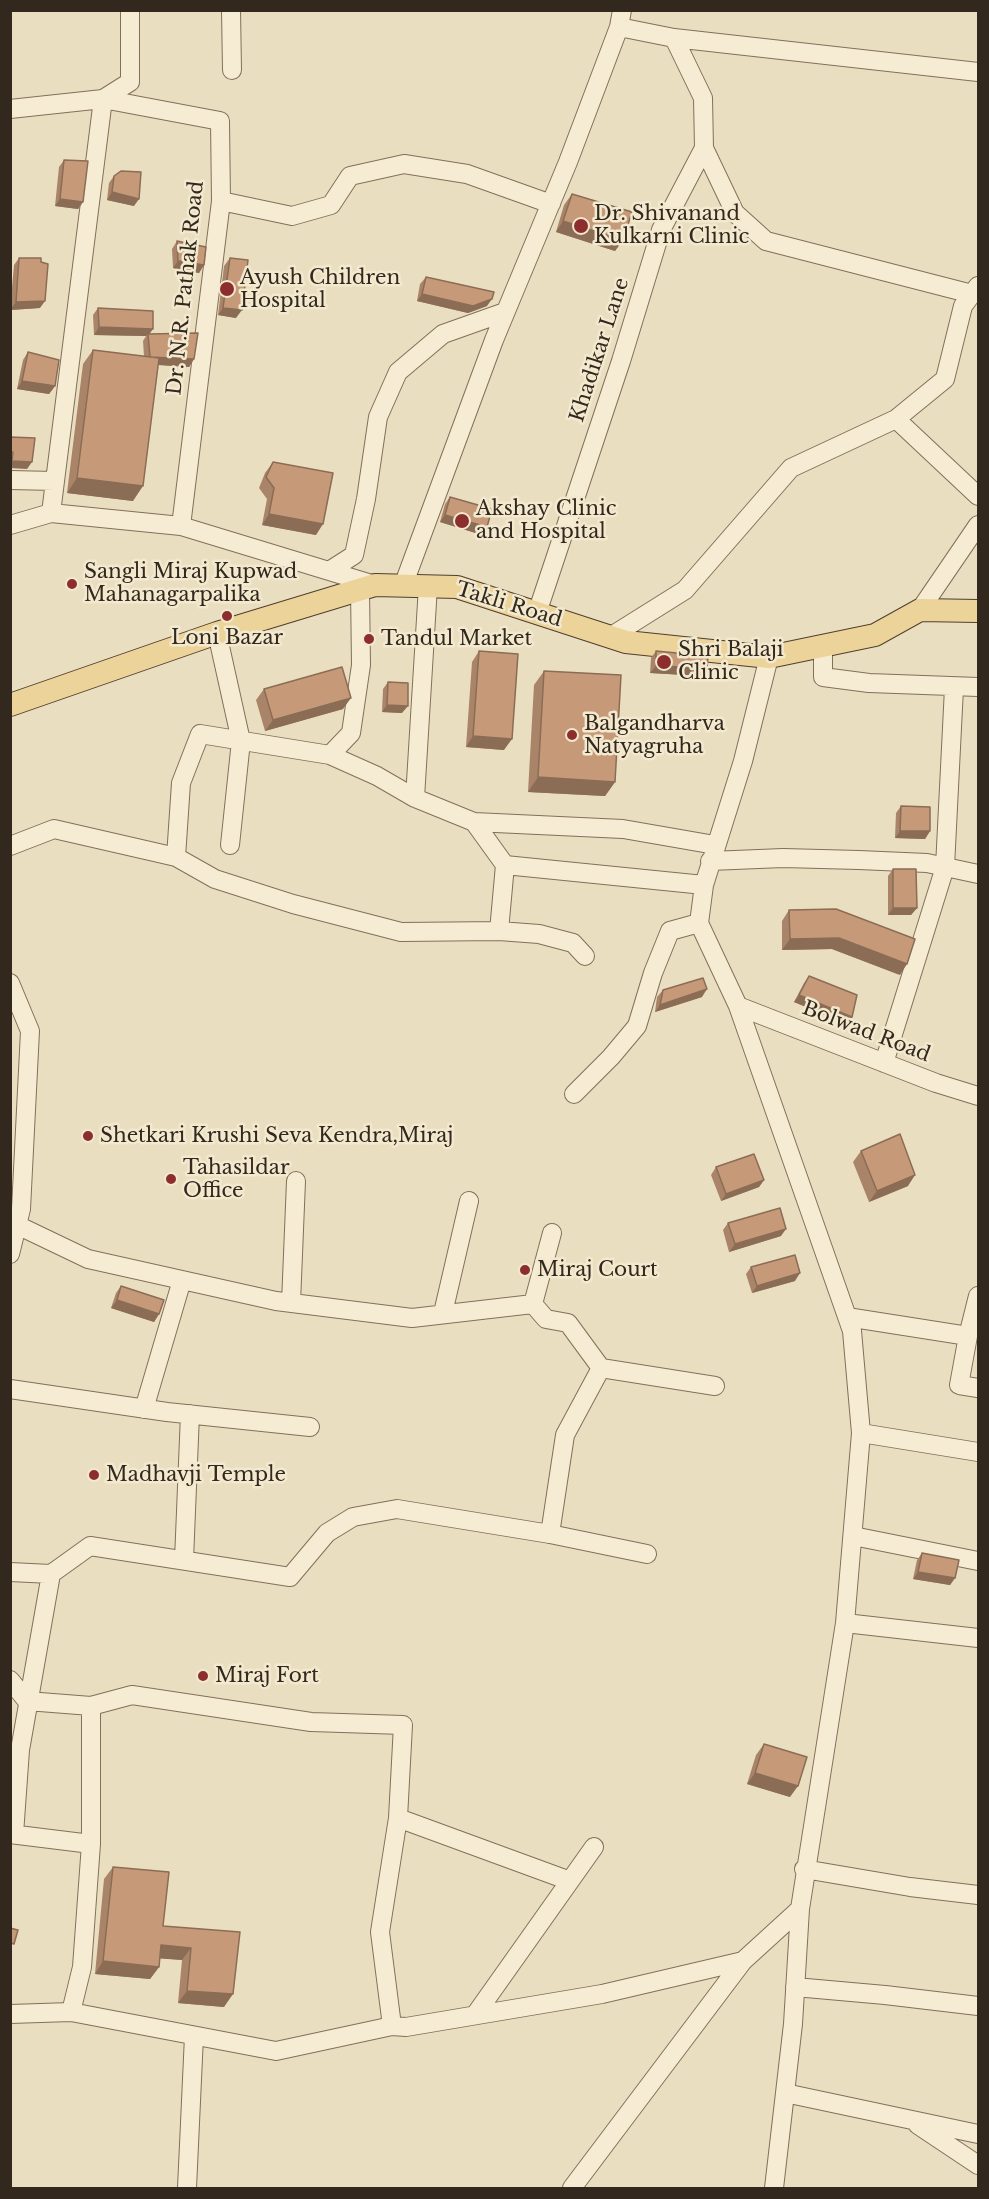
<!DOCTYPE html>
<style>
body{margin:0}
#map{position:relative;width:989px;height:2199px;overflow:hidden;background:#eadec1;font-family:"Libre Baskerville",serif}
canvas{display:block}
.frame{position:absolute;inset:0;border:12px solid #33281d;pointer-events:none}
</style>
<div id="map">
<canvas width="989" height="2199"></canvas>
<div class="frame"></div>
</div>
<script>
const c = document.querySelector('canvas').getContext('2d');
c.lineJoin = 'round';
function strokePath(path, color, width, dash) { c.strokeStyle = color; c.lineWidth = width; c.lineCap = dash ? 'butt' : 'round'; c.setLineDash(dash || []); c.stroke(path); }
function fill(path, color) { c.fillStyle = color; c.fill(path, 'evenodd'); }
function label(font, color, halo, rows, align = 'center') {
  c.font = font + ' "Libre Baskerville",serif'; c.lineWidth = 5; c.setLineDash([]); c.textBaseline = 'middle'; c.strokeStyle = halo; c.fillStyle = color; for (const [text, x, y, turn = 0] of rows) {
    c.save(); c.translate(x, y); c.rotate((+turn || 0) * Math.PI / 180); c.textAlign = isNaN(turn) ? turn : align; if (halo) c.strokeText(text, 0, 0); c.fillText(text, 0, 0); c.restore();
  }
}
const minor = new Path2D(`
 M231,10L232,70
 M619,27L674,38L978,72
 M10,109L103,99L220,121L221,201L181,526
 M704,148L735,213L766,241L972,294
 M221,201L292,216L331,205L350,176L404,164L467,174L551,204
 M896,419L945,379L963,306L978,286
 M10,480L54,481
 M51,513L181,526L375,585
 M10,525L51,513L103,99L130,82V10
 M329,571L354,555L366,499L378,417L398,372L443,334L505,312
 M403,586L494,340L568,162L619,27L622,10
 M428,586L415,798L474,822L623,829L715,845
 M920,610L978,525
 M537,613L621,361L661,230L704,148L703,98L674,38
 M217,633L241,741L230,845
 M610,637L685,590L791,468L896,419L978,496
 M823,646V677L869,683L978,687
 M330,755L377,776L415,798
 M474,822L505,865L704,885
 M10,846L54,829L176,857L215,879L293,904L401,932L499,931L539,934L573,943L585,956
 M176,857L181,783L200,734L330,755L351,733L361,665L360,589
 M710,861L783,858L859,860L927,863L978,874
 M499,931L505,865
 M10,983L30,1031L21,1209L10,1254
 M738,1006L936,1083L978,1096
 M884,1063L945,867L954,688
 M574,1094L611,1057L637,1026L653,973L670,931L699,923
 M17,1225L88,1259L276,1301L412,1318L533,1304L546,1319L568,1323L601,1368L715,1386
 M291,1303L296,1181
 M533,1304L552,1233
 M443,1313L469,1201
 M847,1317L968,1336L978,1296
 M968,1336L959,1385L978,1388
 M10,1389L167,1412L310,1427
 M144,1409L182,1280
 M861,1433L978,1452
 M550,1534L565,1435L601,1368
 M853,1536L978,1561
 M184,1560L190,1414
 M10,1572L51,1574L20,1750L14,1834
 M51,1574L90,1546L290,1577L327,1533L353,1517L397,1509L550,1534L647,1554
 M845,1623L978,1638
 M10,1680L27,1701L91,1706L132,1695L311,1722L403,1725L398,1818L380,1932L392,2026
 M398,1818L570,1881
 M10,1834L91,1844
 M804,1869L910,1887L978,1895
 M795,1987L885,1995L978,2006
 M71,2012L82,1967L91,1844V1706
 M10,2014L71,2012L276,2051L392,2026L406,2027L602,1994L743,1961
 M475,2015L594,1847
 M785,2093L978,2134
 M918,2125L978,2165
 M187,2188L194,2036
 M572,2188L743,1961L800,1909L845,1623L861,1433L852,1331L738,1006L699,923L704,885L743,761L769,657
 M774,2188L793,2024L800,1909`);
const major = new Path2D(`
 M10,705L217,633L375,585L457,587L626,642L769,657L875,635L920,610L978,611`);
strokePath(minor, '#82705a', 20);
strokePath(major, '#503e2e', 24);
strokePath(minor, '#f6ecd3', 18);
strokePath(major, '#ecd39a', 22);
fill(new Path2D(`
 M64,160L83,202L78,209L55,206L59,167Z
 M114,176L134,206L107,200L109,183Z
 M572,194L623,240L615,251L556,232L564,205Z
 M177,241L204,265L199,273L173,268L172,249Z
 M19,258L40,308L10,310L14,265Z
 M230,258L236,318L218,315L224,266Z
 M426,277L487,306L468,313L417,301L420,284Z
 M98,308L150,334L194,359L189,367L158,365L133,501L67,493L83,364L93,350L144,356L143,341L146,336L94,335L93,315Z
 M28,352L55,386L49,394L17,389L23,360Z
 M273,462L316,535L262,525L267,499L259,488L265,473Z
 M450,497L482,535L440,522L445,504Z
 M479,651L504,750L466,747L472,662Z
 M656,651L702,676L650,673L651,658Z
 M544,671L615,782L605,796L528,792L534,685Z
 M388,682L402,713L382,712L383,689Z
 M264,689L343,709L265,731L256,700Z
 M901,806L930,831L925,839L895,838L896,813Z
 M893,869L917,908L911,915H888V876Z
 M789,910L900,975L832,949L782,950V921Z
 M809,976L852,1017L847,1024L794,1002L804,983Z
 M663,990L702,997L655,1012L657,997Z
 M861,1151L908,1186L869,1202L853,1162Z
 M716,1167L764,1180L759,1187L721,1201L711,1175Z
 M728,1223L781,1236L729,1252L723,1230Z
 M751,1267L795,1281L752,1293L746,1274Z
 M121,1286L159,1314L154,1322L111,1308L116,1293Z
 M922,1553L955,1578L950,1585L913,1579L917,1560Z
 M764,1744L790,1797L747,1784L756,1755Z
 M113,1867L163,1926L240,1932L224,2007L178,2003L182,1960L160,1958L159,1967L150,1979L95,1974L104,1879Z`), '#aa8468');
fill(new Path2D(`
 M112,192L139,199L134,206L107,200Z
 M60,199L83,202L78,209L55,206Z
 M563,221L623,240L615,251L556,232Z
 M178,261L204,265L199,273L173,268Z
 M422,294L492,299L487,306L468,313L417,301Z
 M45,301L40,308L10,310L16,302Z
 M223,308L242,310L236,318L218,315Z
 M99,327L153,329L148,336V334L146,336L94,335Z
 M150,357L194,359L189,367L145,364Z
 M22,381L55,386L49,394L17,389Z
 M12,461L32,462L27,469L10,468V463Z
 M77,478L143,486L133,501L67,493Z
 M269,514L323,524L316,535L262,525Z
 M445,515L487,527L482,535L440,522Z
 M656,666L707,668L702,676L650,673Z
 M351,698L343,709L265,731L273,720Z
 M387,705L408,706L402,713L382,712Z
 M473,736L512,739L504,750L466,747Z
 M538,777L615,782L605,796L528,792Z
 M900,831H930L925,839L895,838Z
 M893,908H917L911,915H888Z
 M839,938L907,964L900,975L832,949L782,950L790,939Z
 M707,989L702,997L655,1012L660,1005Z
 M799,995L852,1017L847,1024L794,1002Z
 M915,1175L908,1186L869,1202L877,1191Z
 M764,1180L759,1187L721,1201L726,1194Z
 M786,1229L781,1236L729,1252L735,1244Z
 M800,1273L795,1281L752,1293L757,1286Z
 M117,1300L159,1314L154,1322L111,1308Z
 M918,1572L955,1578L950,1585L913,1579Z
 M755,1773L798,1786L790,1797L747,1784Z
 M161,1945L191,1948L182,1960L153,1958Z
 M103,1961L159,1967L150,1979L95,1974Z
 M187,1991L233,1994L224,2007L178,2003Z`), '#8b6c55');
const building = new Path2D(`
 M64,160L88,161L83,202L60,199Z
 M121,171L141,172L139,199L112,192L114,176Z
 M572,194L632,212L623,240L563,221Z
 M177,241L206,247L204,265L178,261Z
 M19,258H41V262L48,264L45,301L16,302Z
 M230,258L248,260L242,310L223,308Z
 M426,277L494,292L492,299L473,306L422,294Z
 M98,308L153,311V329L99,327Z
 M198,333L194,359L150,357L148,334Z
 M93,350L159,358L143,486L77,478Z
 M28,352L59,360L55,386L22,381Z
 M10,437L35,438L32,462L12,461L13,452H10Z
 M273,462L333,473L323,524L269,514L274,488L266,477Z
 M450,497L492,509L487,527L445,515Z
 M479,651L518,654L512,739L473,736Z
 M656,651L708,656L707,668L656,666Z
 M342,667L351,698L273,720L264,689Z
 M544,671L621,675L615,782L538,777Z
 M388,682L408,683V706L387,705Z
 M901,806L930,807V831H900Z
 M893,869H916L917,908H893Z
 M836,909L915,939L907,964L839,938L790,939L789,910Z
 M809,976L857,995L852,1017L799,995Z
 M703,978L707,989L660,1005L663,990Z
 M900,1134L915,1175L877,1191L861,1151Z
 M754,1154L764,1180L726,1194L716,1167Z
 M780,1208L786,1229L735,1244L728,1223Z
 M795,1255L800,1273L757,1286L751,1267Z
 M121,1286L164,1300L159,1314L117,1300Z
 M922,1553L959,1560L955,1578L918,1572Z
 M764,1744L807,1757L798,1786L755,1773Z
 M113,1867L169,1872L163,1926L240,1932L233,1994L187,1991L191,1948L161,1945L159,1967L103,1961Z
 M10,1928L18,1930L14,1944L10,1943Z`);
fill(building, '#c69a79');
strokePath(building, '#8b6c55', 1.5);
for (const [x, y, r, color] of [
 [581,226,8,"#8d2e2e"],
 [227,289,8,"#8d2e2e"],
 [462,521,8,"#8d2e2e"],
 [72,584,6,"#8d2e2e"],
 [227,616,6,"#8d2e2e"],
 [369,639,6,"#8d2e2e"],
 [664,662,8,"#8d2e2e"],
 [572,735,6,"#8d2e2e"],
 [88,1136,6,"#8d2e2e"],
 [171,1179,6,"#8d2e2e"],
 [525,1270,6,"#8d2e2e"],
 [94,1475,6,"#8d2e2e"],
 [203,1676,6,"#8d2e2e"]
]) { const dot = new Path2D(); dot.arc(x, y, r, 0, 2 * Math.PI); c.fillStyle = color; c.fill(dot); strokePath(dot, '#f2e9cf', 2); }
label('20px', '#33281d', '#f2e9cf', [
 ["Dr. Shivanand",594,214],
 ["Kulkarni Clinic",594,237],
 ["Ayush Children",240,278],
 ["Hospital",240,301],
 ["Akshay Clinic",476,509],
 ["and Hospital",476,532],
 ["Sangli Miraj Kupwad",84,572],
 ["Mahanagarpalika",84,595],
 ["Loni Bazar",227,638,"center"],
 ["Tandul Market",381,639],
 ["Shri Balaji",678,650],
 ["Clinic",678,673],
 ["Balgandharva",584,724],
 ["Natyagruha",584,747],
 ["Shetkari Krushi Seva Kendra,Miraj",100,1136],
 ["Tahasildar",183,1168],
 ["Office",183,1191],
 ["Miraj Court",537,1270],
 ["Madhavji Temple",106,1475],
 ["Miraj Fort",215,1676]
], 'left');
label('20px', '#33281d', '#f2e9cf', [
 ["Dr. N.R. Pathak Road",186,288,-84],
 ["Khadikar Lane",600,350,-72],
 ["Takli Road",509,605,17],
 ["Bolwad Road",866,1032,21]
]);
</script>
